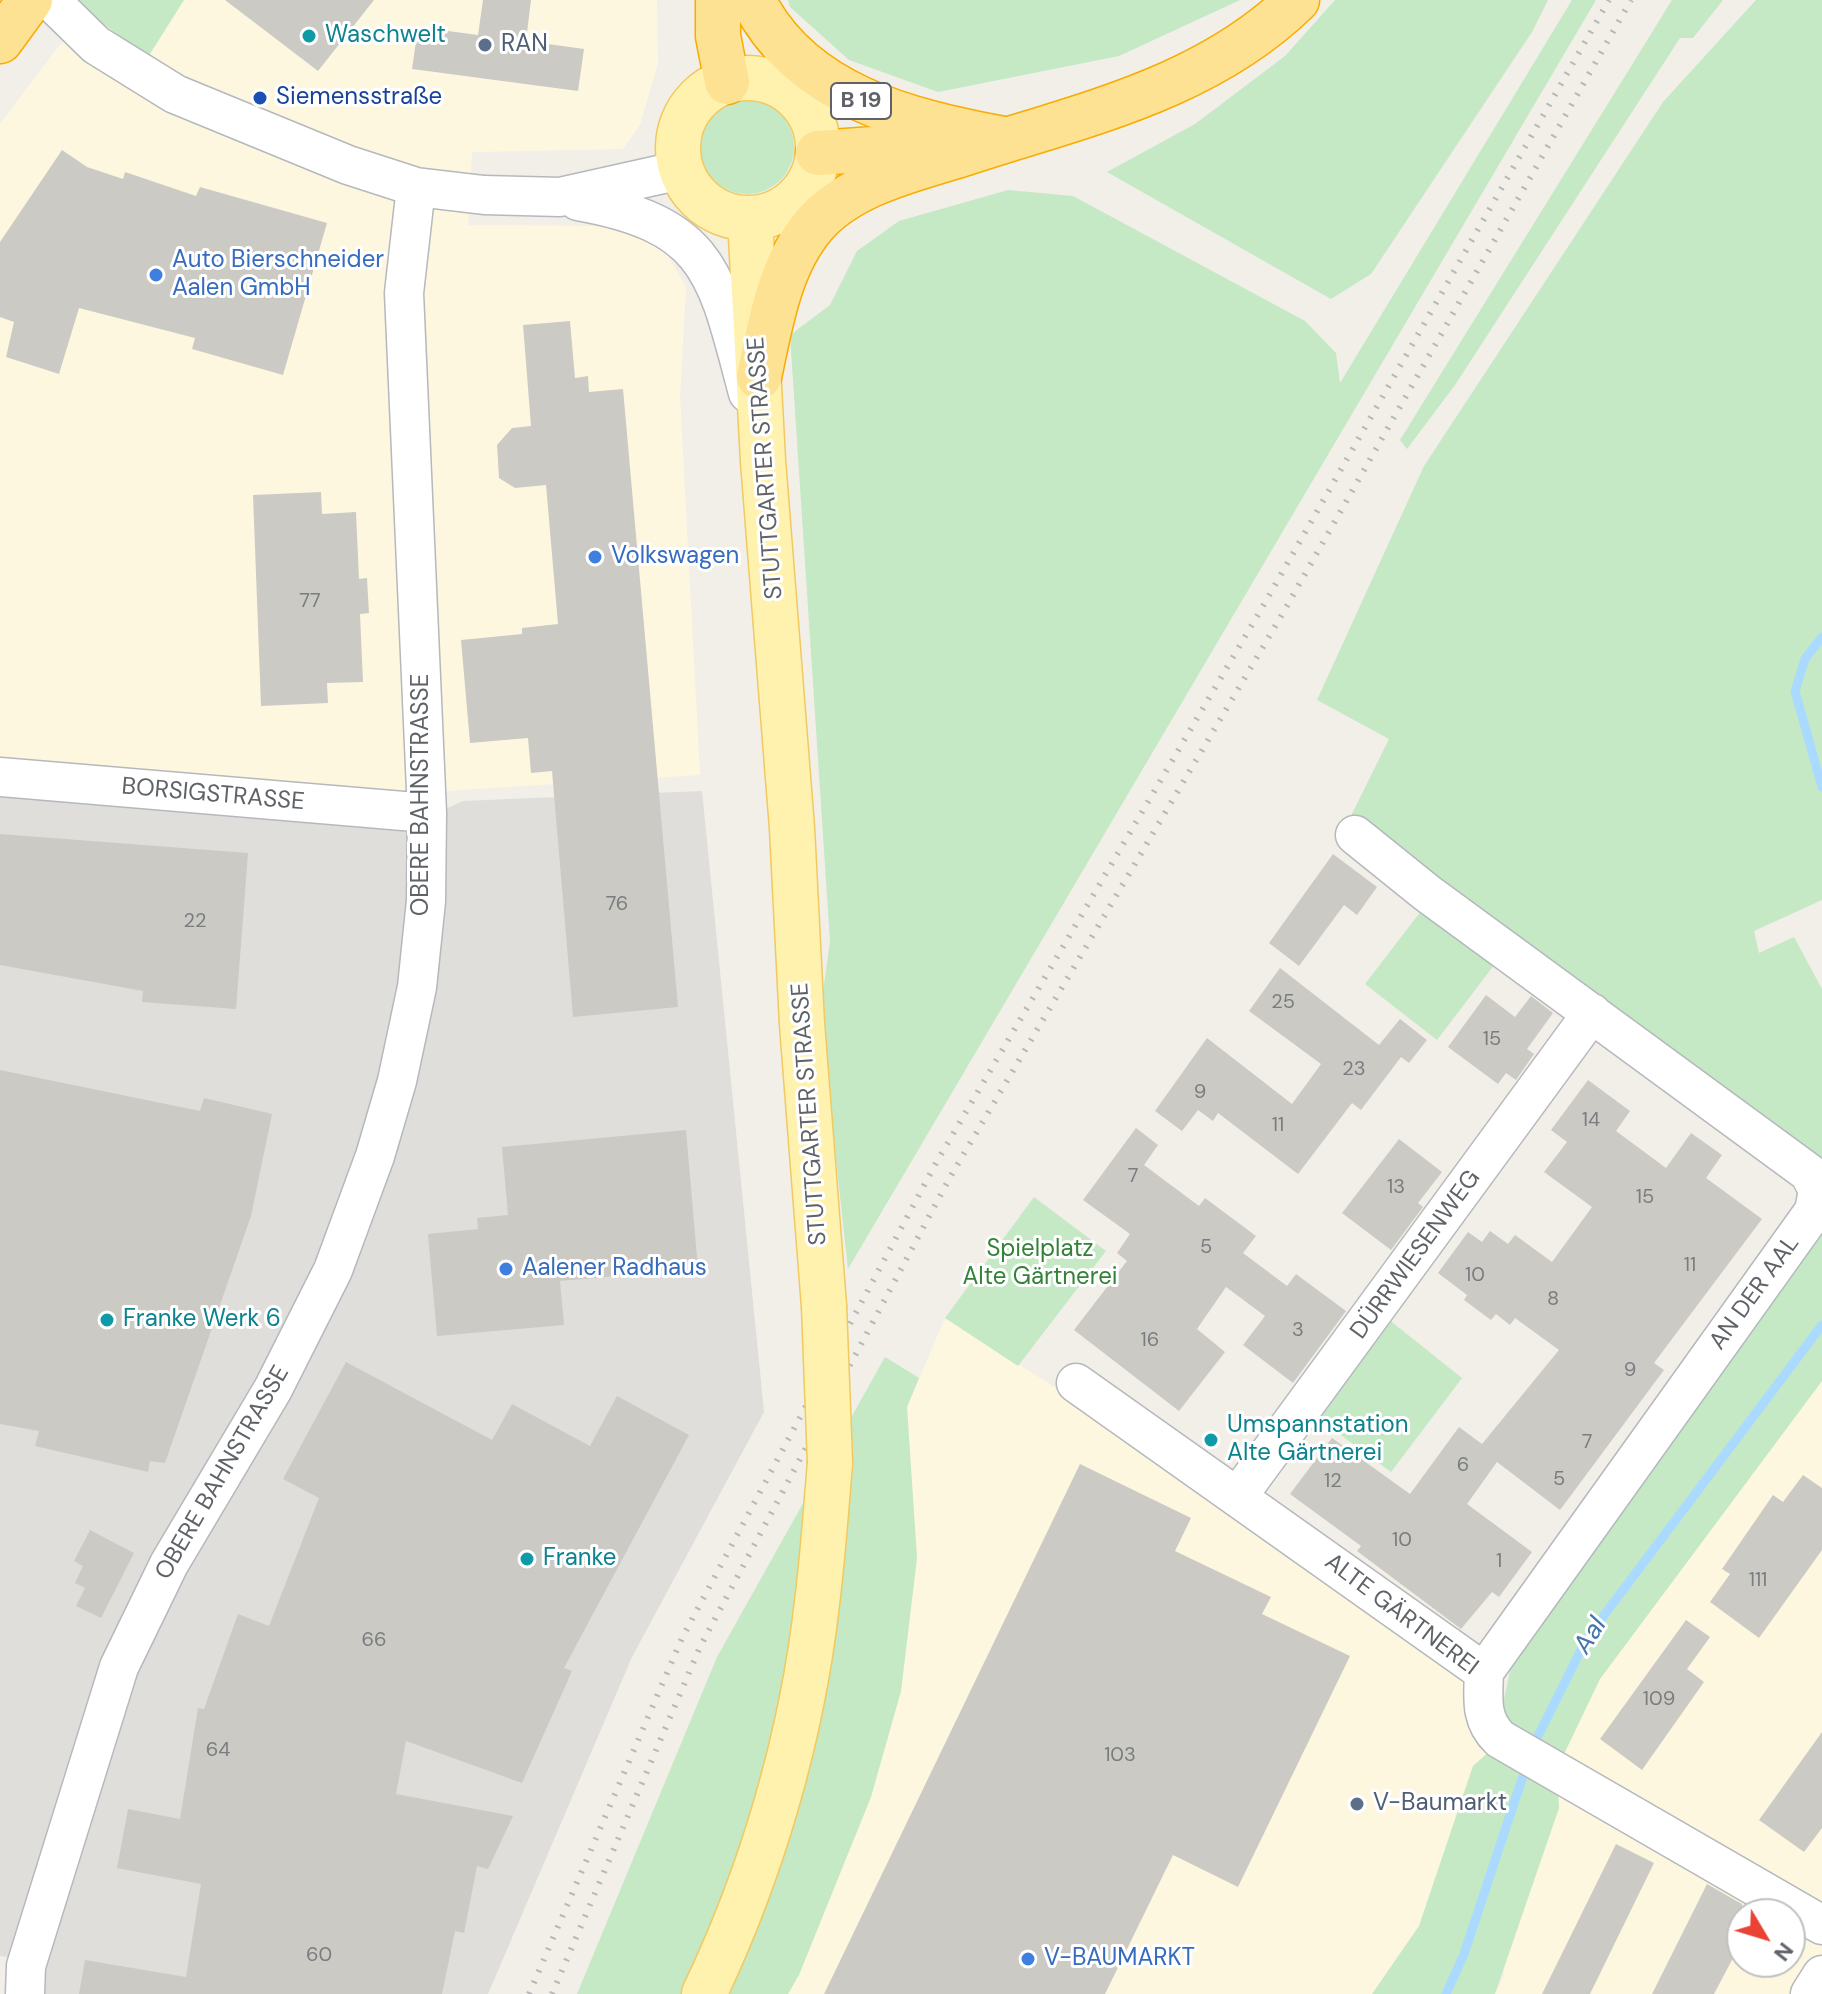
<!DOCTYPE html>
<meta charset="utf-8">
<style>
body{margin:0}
#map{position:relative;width:1822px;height:1994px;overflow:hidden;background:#f1efe8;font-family:"DM Sans",sans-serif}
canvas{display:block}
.north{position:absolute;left:1726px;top:1898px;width:80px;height:80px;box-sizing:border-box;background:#fff;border:2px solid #bfc1c3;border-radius:50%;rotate:128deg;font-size:22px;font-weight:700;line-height:32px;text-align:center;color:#5f6368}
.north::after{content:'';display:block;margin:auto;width:28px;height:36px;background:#ea4335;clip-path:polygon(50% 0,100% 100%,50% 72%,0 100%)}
</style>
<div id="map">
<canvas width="1822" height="1994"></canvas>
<div class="north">N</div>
</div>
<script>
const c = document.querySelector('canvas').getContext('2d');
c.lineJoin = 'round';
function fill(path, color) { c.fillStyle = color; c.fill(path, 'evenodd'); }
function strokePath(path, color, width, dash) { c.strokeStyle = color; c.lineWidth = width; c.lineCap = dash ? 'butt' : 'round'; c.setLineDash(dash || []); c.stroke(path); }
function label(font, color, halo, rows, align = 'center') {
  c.font = font + ' "DM Sans",sans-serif'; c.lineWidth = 6; c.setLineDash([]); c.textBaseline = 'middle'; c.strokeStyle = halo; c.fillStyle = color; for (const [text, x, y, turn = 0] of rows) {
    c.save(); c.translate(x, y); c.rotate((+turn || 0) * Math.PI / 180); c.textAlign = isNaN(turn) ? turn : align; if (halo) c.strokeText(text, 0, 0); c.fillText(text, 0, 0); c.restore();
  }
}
fill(new Path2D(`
 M184,0H657L658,63L640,125L623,149L472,152L468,225L617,226L664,249L686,287L680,397L700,775L458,790L401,798L0,768V124L56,50L89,13L148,57Z
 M945,1318L1064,1393L1467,1674L1563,1756L1600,1679L1822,1381V1961L1799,1994H1495L1504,1976L1473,1766L1419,1926L1372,1994H788L871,1797L901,1691L917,1558L907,1407ZM1742,1914H1790V1962H1742Z`), '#fef7e0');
fill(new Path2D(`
 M0,790L405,827L463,801L702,791L764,1412L632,1657L488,1994H33L34,1961L0,1956Z`), '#e0deda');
fill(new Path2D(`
 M79,0H184L148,57L89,13Z
 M788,0H1240L1119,56L938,92L849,60L790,7Z
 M1335,0H1548L1532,32L1371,274L1331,299L1107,172L1195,124L1285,56Z
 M1572,0H1596L848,1269L820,1014L830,941L790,335L830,305L857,251L899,221L1008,190L1073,196L1305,321L1336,353L1340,383Z
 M1672,0H1723L1693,38H1680L1455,385L1407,449L1400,440Z
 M1756,0H1822V900L1754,931L1759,953L1794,937L1822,989V1171L1347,824L1389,739L1317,700L1424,466L1663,102Z
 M700 147a47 47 0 1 1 94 0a47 47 0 1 1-94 0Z
 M1428,902L1501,956L1437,1040L1365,984Z
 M1034,1197L1106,1251L1018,1366L945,1318Z
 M1822,1227V1381L1600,1679L1563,1756L1500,1718L1516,1643Z
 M1383,1315L1462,1378L1391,1472L1307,1410Z
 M885,1357L919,1378L907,1407L917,1558L901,1691L871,1797L799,1975L788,1994H577L717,1657Z
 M1491,1750L1558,1789L1559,1808L1495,1994H1372L1419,1926L1473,1766Z`), '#c5e8c5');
strokePath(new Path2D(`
 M1822,637L1805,659L1795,691L1822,787
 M1533,1746L1587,1638L1822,1325
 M1446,1994L1464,1954L1527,1764`), '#aadaff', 9);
fill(new Path2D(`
 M225,0H374L318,71Z
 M483,0H531L526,41L584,49L578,91L412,69L418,27L478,35Z
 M62,150L87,167L123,179L125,172L196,196L200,187L327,223L283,375L192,349L195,338L79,308L59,374L6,357L14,322L0,317V242Z
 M570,321L575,378L588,376L589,392L623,389L678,1007L573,1017L552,771L531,773L528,738L470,743L461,640L522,634V628L558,624L546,485L515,488L499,478L497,445L512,428L531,426L523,325Z
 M321,492L322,514L356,512L359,579L367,578L368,596L369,613L360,614L363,682L327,683L328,703L261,706L253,495Z
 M0,834L248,853L236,1009L142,1002L143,991L0,965Z
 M1333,854L1377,887L1357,915L1344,905L1299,966L1269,943Z
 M1280,968L1379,1045L1400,1019L1427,1040L1409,1063L1401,1057L1361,1110L1352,1103L1298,1174L1218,1113L1213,1121L1198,1110L1182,1131L1155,1111L1207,1038L1292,1104L1321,1064L1249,1011Z
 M1486,995L1515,1017L1531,996L1553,1013L1527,1049L1534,1054L1516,1080L1506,1073L1498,1084L1448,1047Z
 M0,1070L200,1111L204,1098L272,1114L251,1216L165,1463L150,1461L148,1472L35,1446L39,1431L0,1424Z
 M1588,1080L1630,1111L1616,1131L1666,1168L1691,1133L1722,1155L1706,1178L1762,1219L1654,1363L1664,1370L1560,1510L1497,1462L1467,1504L1532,1552L1499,1597L1492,1592L1461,1629L1357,1551L1361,1546L1290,1494L1332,1438L1410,1494L1459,1427L1482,1444L1559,1350L1515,1318L1510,1325L1496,1314L1491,1320L1464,1300L1467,1295L1438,1273L1468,1232L1482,1242L1490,1231L1508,1244L1515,1235L1552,1262L1592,1207L1544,1172L1567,1142L1551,1130Z
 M1136,1128L1158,1145L1144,1165L1199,1206L1205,1198L1256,1236L1243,1253L1287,1286L1296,1274L1346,1311L1293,1383L1243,1345L1265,1316L1226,1287L1197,1329L1225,1352L1179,1411L1074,1330L1127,1261L1117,1253L1130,1234L1083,1200Z
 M686,1130L698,1269L560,1281L564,1325L437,1336L428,1234L478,1229L477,1218L508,1215L502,1147Z
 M1399,1139L1442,1172L1418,1203L1423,1207L1391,1250L1342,1213Z
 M346,1362L492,1440L512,1404L590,1446L617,1396L689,1435L564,1668L572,1671L522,1783L406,1741L396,1794L513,1816L488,1869L477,1866L464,1933L455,1931L442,1994H79L85,1960L186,1977L201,1884L117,1868L128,1809L180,1819L198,1708L204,1709L238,1614L269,1626L319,1498L283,1479Z
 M1080,1464L1191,1518L1175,1551L1271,1597L1262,1614L1350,1656L1238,1887L1173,1855L1105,1994H824Z
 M1803,1475L1822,1488V1550L1759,1638L1710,1602L1730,1574L1722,1569L1773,1495L1783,1502Z
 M90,1530L134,1553L101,1618L76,1606L85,1588L75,1583L83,1566L74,1561Z
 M1686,1620L1710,1637L1687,1669L1704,1682L1642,1770L1600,1739Z
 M1822,1732V1828L1804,1852L1759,1820Z
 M1616,1844L1654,1863L1590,1994H1542Z
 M1707,1884L1742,1904V1941L1714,1994H1652Z`), '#cccac5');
const minor = new Path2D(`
 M50,0L96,45L175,94L348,165L416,187L484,195L560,197L681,170
 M578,201C712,225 716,274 748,393
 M0,777L427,813
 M1355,835L1427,893L1809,1173L1818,1190L1814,1211L1484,1672
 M1076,1383L1484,1672
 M1238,1496L1592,1013
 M1484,1672C1483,1699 1480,1720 1500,1739L1822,1925
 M25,1994L26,1966L119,1667L169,1564L273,1389L333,1270L375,1156L397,1081L417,987L426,901L427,813L404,293L416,187
 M1810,1994L1822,1975`);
const major = new Path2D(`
 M678 148a70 70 0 1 1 140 0a70 70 0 1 1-140 0Z
 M750,218L763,461L792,828L802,1024L824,1306
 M704,1994C762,1873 802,1736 817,1603C823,1556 826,1509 830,1463`);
const highway = new Path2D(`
 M718,0V36L727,82
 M753,0C801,96 908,121 1004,139
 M0,41L30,0
 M818,153L944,144
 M759,377C770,325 779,266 814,225C850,183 915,169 966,153C1082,115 1206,89 1297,0`);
strokePath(minor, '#b5b8bc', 41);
strokePath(major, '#f2c960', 47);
strokePath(highway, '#f9ab00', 47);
strokePath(minor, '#fff', 38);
strokePath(major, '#fff2af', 44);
strokePath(highway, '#fde293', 44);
strokePath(new Path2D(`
 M529,1994L682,1638L936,1163L1263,606L1609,0
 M552,1994L700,1647L949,1179L1280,618L1631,0`), '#b6b7b8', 6, [2, 10]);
const majorBridge = new Path2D(`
 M824,1306L830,1463`);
strokePath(majorBridge, '#f2c960', 47, []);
strokePath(majorBridge, '#fff2af', 44);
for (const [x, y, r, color] of [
 [309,36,8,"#0f9aa8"],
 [485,45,8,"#5c6f8a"],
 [260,98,8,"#1a4fb4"],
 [156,275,8,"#3f7fe0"],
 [595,557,8,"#3f7fe0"],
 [506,1269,8,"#3f7fe0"],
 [107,1320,8,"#0f9aa8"],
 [1211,1440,8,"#0f9aa8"],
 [527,1559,8,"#0f9aa8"],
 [1357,1804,8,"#5c6f8a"],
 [1028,1959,8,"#3f7fe0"]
]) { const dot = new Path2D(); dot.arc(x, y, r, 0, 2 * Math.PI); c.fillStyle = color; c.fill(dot); strokePath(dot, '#fff', 3); }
label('20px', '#7a7d7f', null, [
 ["77",310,602],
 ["76",617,905],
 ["22",195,922],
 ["25",1283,1003],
 ["15",1492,1040],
 ["23",1354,1070],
 ["9",1200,1093],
 ["14",1591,1121],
 ["11",1278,1126],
 ["7",1133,1177],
 ["13",1396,1188],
 ["15",1645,1198],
 ["5",1206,1248],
 ["11",1690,1266],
 ["10",1475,1276],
 ["8",1553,1300],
 ["3",1298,1331],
 ["16",1150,1341],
 ["9",1630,1371],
 ["7",1587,1443],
 ["6",1463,1466],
 ["5",1559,1480],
 ["12",1333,1482],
 ["10",1402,1541],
 ["1",1499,1562],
 ["111",1758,1581],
 ["66",374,1641],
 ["109",1659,1700],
 ["64",218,1751],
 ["103",1120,1756],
 ["60",319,1956]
]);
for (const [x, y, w] of [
 [861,101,60]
]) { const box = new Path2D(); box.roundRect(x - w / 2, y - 18, w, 36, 6); c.fillStyle = '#fff'; c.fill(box); strokePath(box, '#5f6368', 2); }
label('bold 22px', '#5f6368', null, [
 ["B 19",861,101]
]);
label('24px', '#0d838f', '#fff', [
 ["Waschwelt",325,36],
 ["Franke Werk 6",123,1320],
 ["Umspannstation",1227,1426],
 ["Alte Gärtnerei",1227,1454],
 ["Franke",543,1559]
], 'left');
label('24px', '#4e5e75', '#fff', [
 ["RAN",501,45],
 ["V-Baumarkt",1373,1804]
], 'left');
label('24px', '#164399', '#fff', [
 ["Siemensstraße",276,98]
], 'left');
label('24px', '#366cbe', '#fff', [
 ["Auto Bierschneider",172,261],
 ["Aalen GmbH",172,289],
 ["Volkswagen",611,557],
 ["Aalener Radhaus",522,1269],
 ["V-BAUMARKT",1044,1959]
], 'left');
label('24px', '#5f6368', '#fff', [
 ["STUTTGARTER STRASSE",766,468,-94],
 ["BORSIGSTRASSE",213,795,5],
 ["OBERE BAHNSTRASSE",422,795,-90],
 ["STUTTGARTER STRASSE",810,1114,-94],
 ["DÜRRWIESENWEG",1416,1255,-54],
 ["AN DER AAL",1755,1293,-54],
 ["OBERE BAHNSTRASSE",223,1473,-60],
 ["ALTE GÄRTNEREI",1401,1615,37]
]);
label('24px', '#348238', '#fff', [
 ["Spielplatz",1040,1250],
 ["Alte Gärtnerei",1040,1278]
]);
label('italic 26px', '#4174aa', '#fff', [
 ["Aal",1591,1636,-58]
]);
</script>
